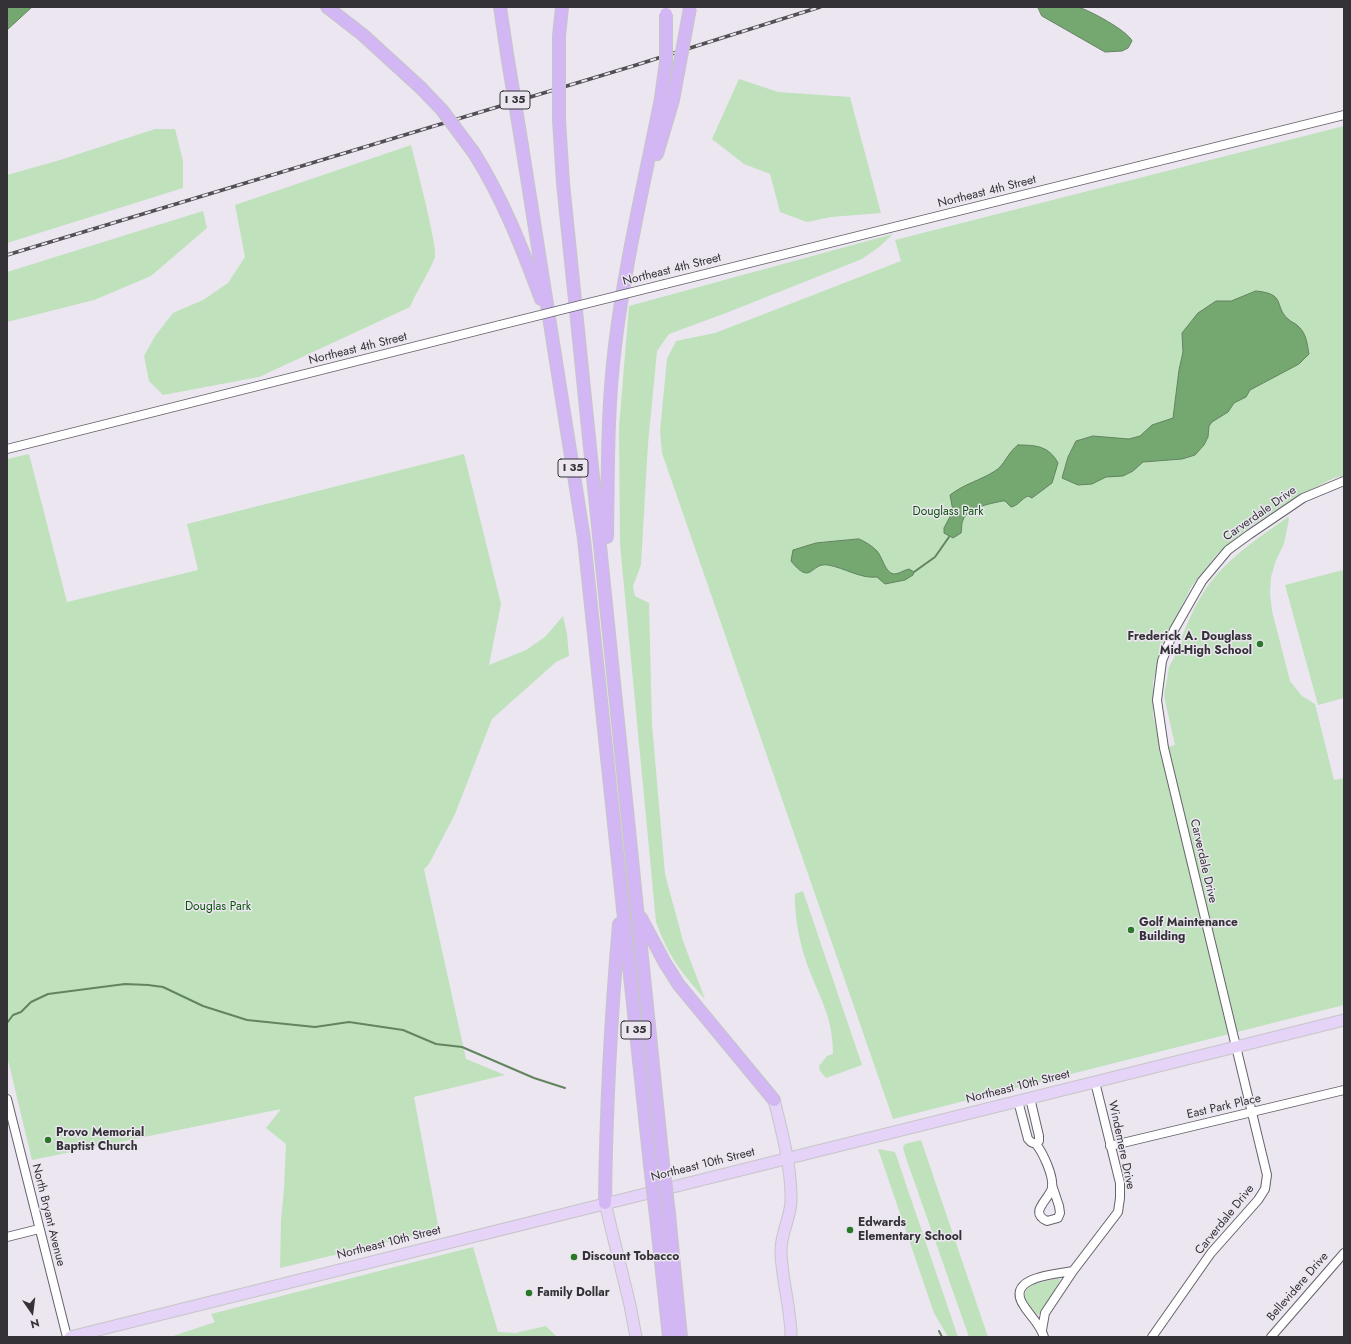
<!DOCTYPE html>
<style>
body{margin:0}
#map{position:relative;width:1351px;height:1344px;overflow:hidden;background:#ebe6f0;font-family:Jost,sans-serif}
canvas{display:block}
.frame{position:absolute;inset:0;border:8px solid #343236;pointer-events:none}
.north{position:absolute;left:12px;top:1292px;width:40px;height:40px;-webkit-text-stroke:3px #ebe6f0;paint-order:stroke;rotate:166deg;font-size:11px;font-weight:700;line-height:16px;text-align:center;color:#343236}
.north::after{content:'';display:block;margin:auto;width:14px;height:18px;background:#343236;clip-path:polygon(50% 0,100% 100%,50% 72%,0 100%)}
</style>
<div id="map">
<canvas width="1351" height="1344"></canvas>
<div class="frame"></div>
<div class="north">N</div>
</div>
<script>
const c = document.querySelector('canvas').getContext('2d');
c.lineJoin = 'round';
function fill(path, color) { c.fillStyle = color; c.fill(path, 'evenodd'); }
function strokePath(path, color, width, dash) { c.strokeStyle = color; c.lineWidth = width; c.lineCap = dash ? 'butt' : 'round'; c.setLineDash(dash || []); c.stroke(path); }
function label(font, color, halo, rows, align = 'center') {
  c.font = font + ' Jost,sans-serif'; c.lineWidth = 3; c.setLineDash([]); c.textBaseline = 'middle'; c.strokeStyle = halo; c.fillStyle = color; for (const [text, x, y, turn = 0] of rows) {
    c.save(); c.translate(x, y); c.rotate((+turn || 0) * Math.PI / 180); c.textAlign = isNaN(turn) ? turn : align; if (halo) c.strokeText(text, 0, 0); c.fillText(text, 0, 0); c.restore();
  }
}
fill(new Path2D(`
 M739,79L778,92L850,97L881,213L831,217L807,222L780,212L770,174L744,164L712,139Z
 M1344,126V476L1334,478L1294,498L1250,527L1218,553L1191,587L1171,629L1153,681V715L1161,749L1175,745L1164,696L1169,667L1182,642L1181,639C1188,622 1195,605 1205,590C1226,559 1258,538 1288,517L1289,519L1284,544L1276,560L1271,577L1270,593L1272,611L1290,681L1302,696L1315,704L1334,780L1344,778V1005L893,1119L662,453L660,431L667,359L676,341L715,333L901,261L895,240Z
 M155,129H175L183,161V188L7,243V175L60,160Z
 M411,145C415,161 438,247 435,257C429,273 417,290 410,307L259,377L163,395L149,381L144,356L155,336L173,313L203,300L228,283L245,257L235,205Z
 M203,211L207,228L151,276L94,300L7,322V272Z
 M893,234L879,247L862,259L726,313L669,334L657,351L648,444L641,565L633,586L635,596L649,603L652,725L665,874L683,941L705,999C680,971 669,957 656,922L620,544L619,428L629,306Z
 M29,454L67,602L198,570L187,524L464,454L501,604L489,665L526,650L545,637L563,616L567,634L569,656L556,662L492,719L455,814L429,864L424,869L466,1059L505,1075L414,1097L439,1230L280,1268L281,1220L284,1189L286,1144L266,1128L281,1109L32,1160L7,1056V459Z
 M1343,570L1344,698L1318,705L1285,585Z
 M803,891L862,1065L826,1078L820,1071L819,1066L827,1056L833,1054C833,1020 822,1002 810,972C801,950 794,918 795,894Z
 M921,1140L988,1337H969L906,1158L903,1148L905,1144Z
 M878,1149L895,1152L958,1337H948L934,1313Z
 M473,1247L498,1332L515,1333L546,1326L557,1337H170L215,1322L211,1314Z
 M1057,1278L1060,1279C1060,1283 1044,1310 1041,1314H1037L1026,1302L1024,1297L1027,1288L1035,1284Z`), '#bfe2bc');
const water = new Path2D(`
 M7,7H32L7,30Z
 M1038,7C1050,7 1066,4 1078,7C1089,10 1128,31 1132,41L1128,48L1122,51L1105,52L1042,16Z
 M1256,291C1287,294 1273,305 1288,319C1291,322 1295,323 1298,326C1307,334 1307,344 1309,354L1299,364L1250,390L1246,397L1234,403L1228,412L1212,422L1209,426L1208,437L1204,445L1195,455L1182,459L1143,462L1133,471L1123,476L1106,477L1092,484L1078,485L1062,478L1068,457L1076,441L1093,436L1129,439L1140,436L1152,425L1173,418L1179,370L1183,352L1182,333L1198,313L1216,301H1231Z
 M1018,445C1036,445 1049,446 1058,463L1052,483L1032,498L1028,496C1021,499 1018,506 1011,507L1005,501H1002C990,504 968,507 963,520C961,524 962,530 961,533L953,538L944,533V528L953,511L950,495C964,484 981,480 995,471C1004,466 1008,452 1018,445Z
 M859,539C866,542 872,546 877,551C883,558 885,573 894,574C899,574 904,570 909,569L914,572L913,575L905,580L885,584L877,577C861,579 845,568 828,565C810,562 812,587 791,561L793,550L816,543Z`);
fill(water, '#75a771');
strokePath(water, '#62845f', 1);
strokePath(new Path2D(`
 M914,572L935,557L949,537
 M7,1023L13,1015L21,1012L31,1002L48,994L125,984L148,985L163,987L203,1006L247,1020L315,1027L349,1022L403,1030L436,1044L462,1047L534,1078L565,1088
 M939,1331L942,1337`), '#62845f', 2);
const minor = new Path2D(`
 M665,284L1344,115
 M7,449L500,325
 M7,1099L67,1337
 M1018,1101L1028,1139L1031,1142L1036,1144L1039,1141V1136L1030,1098
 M1036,1144C1043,1153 1054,1176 1052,1188C1049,1200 1028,1212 1047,1221L1058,1218L1060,1213L1059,1206L1052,1185
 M1110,1146L1344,1090
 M7,1237L39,1229
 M1042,1330L1045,1313L1073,1271
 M1044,1337C1040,1324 1031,1317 1024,1306C1004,1277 1056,1274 1073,1271L1118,1212L1120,1198V1183L1095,1082
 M1152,1337L1211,1253L1258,1200L1265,1189L1267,1175L1164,748L1157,700L1162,661L1174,630L1202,581L1228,550L1250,534L1303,498L1344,481
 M1271,1337L1344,1253`);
const major = new Path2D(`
 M774,1100C782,1131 792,1170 791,1202C790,1219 780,1235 781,1253C782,1281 791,1309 791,1337
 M605,1203L630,1305L636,1337
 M70,1337L1344,1020`);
const highway = new Path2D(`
 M327,7L363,35L421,88
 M500,7L507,54
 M559,36L562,7
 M559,120L563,183L663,1163
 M522,146L584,539L650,1165
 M474,153C503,199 522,248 541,299
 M657,154L673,100
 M607,537C608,474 607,409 615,346C625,262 645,180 661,98
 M641,918L665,963L679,985L774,1100
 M605,1203C606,1110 611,1016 619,924
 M669,1214L681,1337
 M656,1216L669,1337`);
strokePath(minor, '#66626b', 10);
strokePath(major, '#c6c6c7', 13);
strokePath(highway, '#c6c6c7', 14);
strokePath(minor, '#fff', 8);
strokePath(major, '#e5d3f8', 11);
strokePath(highway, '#d3b6f4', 12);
const rail = new Path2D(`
 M7,255L633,66L820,7`);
strokePath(rail, '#525055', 3.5);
strokePath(rail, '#ebe6f0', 2, [6]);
const minorBridge = new Path2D(`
 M500,325L665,284`);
const highwayBridge = new Path2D(`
 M507,54L522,146
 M421,88L442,110L474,153
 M661,98L666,62V14
 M673,100L690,8
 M559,120V36
 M663,1163L669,1214
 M650,1165L656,1216`);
strokePath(minorBridge, '#66626b', 10, []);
strokePath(highwayBridge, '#c6c6c7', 14, []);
strokePath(minorBridge, '#fff', 8);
strokePath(highwayBridge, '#d3b6f4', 12);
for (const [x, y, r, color] of [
 [1260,644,4,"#277925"],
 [1131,930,4,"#277925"],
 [48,1140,4,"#277925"],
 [850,1230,4,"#277925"],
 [574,1257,4,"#277925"],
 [529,1293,4,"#277925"]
]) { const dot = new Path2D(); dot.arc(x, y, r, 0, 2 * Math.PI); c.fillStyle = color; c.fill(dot); strokePath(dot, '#ebe6f0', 1.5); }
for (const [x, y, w] of [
 [515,100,30],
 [573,468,30],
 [636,1030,30]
]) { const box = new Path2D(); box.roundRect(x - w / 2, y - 9, w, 18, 3); c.fillStyle = '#ebe6f0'; c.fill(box); strokePath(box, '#343236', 1); }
label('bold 11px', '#343236', null, [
 ["I 35",515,100],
 ["I 35",573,468],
 ["I 35",636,1030]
]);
label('12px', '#343236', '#ebe6f0', [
 ["Northeast 4th Street",987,192,-14],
 ["Northeast 4th Street",672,270,-14],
 ["Northeast 4th Street",358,349,-14],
 ["Carverdale Drive",1260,514,-35],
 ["Carverdale Drive",1203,861,77],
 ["Northeast 10th Street",1018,1087,-14],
 ["East Park Place",1224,1107,-13],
 ["Windemere Drive",1121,1145,78],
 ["Northeast 10th Street",703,1165,-14],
 ["North Bryant Avenue",48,1215,76],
 ["Carverdale Drive",1225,1220,-51],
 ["Northeast 10th Street",389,1243,-14],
 ["Bellevidere Drive",1298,1287,-49]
]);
label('12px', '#0a540a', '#ebe6f0', [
 ["Douglass Park",948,512],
 ["Douglas Park",218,907]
]);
label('bold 12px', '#343236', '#ebe6f0', [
 ["Frederick A. Douglass",1252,637,"right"],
 ["Mid-High School",1252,651,"right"],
 ["Golf Maintenance",1139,923],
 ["Building",1139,937],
 ["Provo Memorial",56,1133],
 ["Baptist Church",56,1147],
 ["Edwards",858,1223],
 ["Elementary School",858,1237],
 ["Discount Tobacco",582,1257],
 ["Family Dollar",537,1293]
], 'left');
</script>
